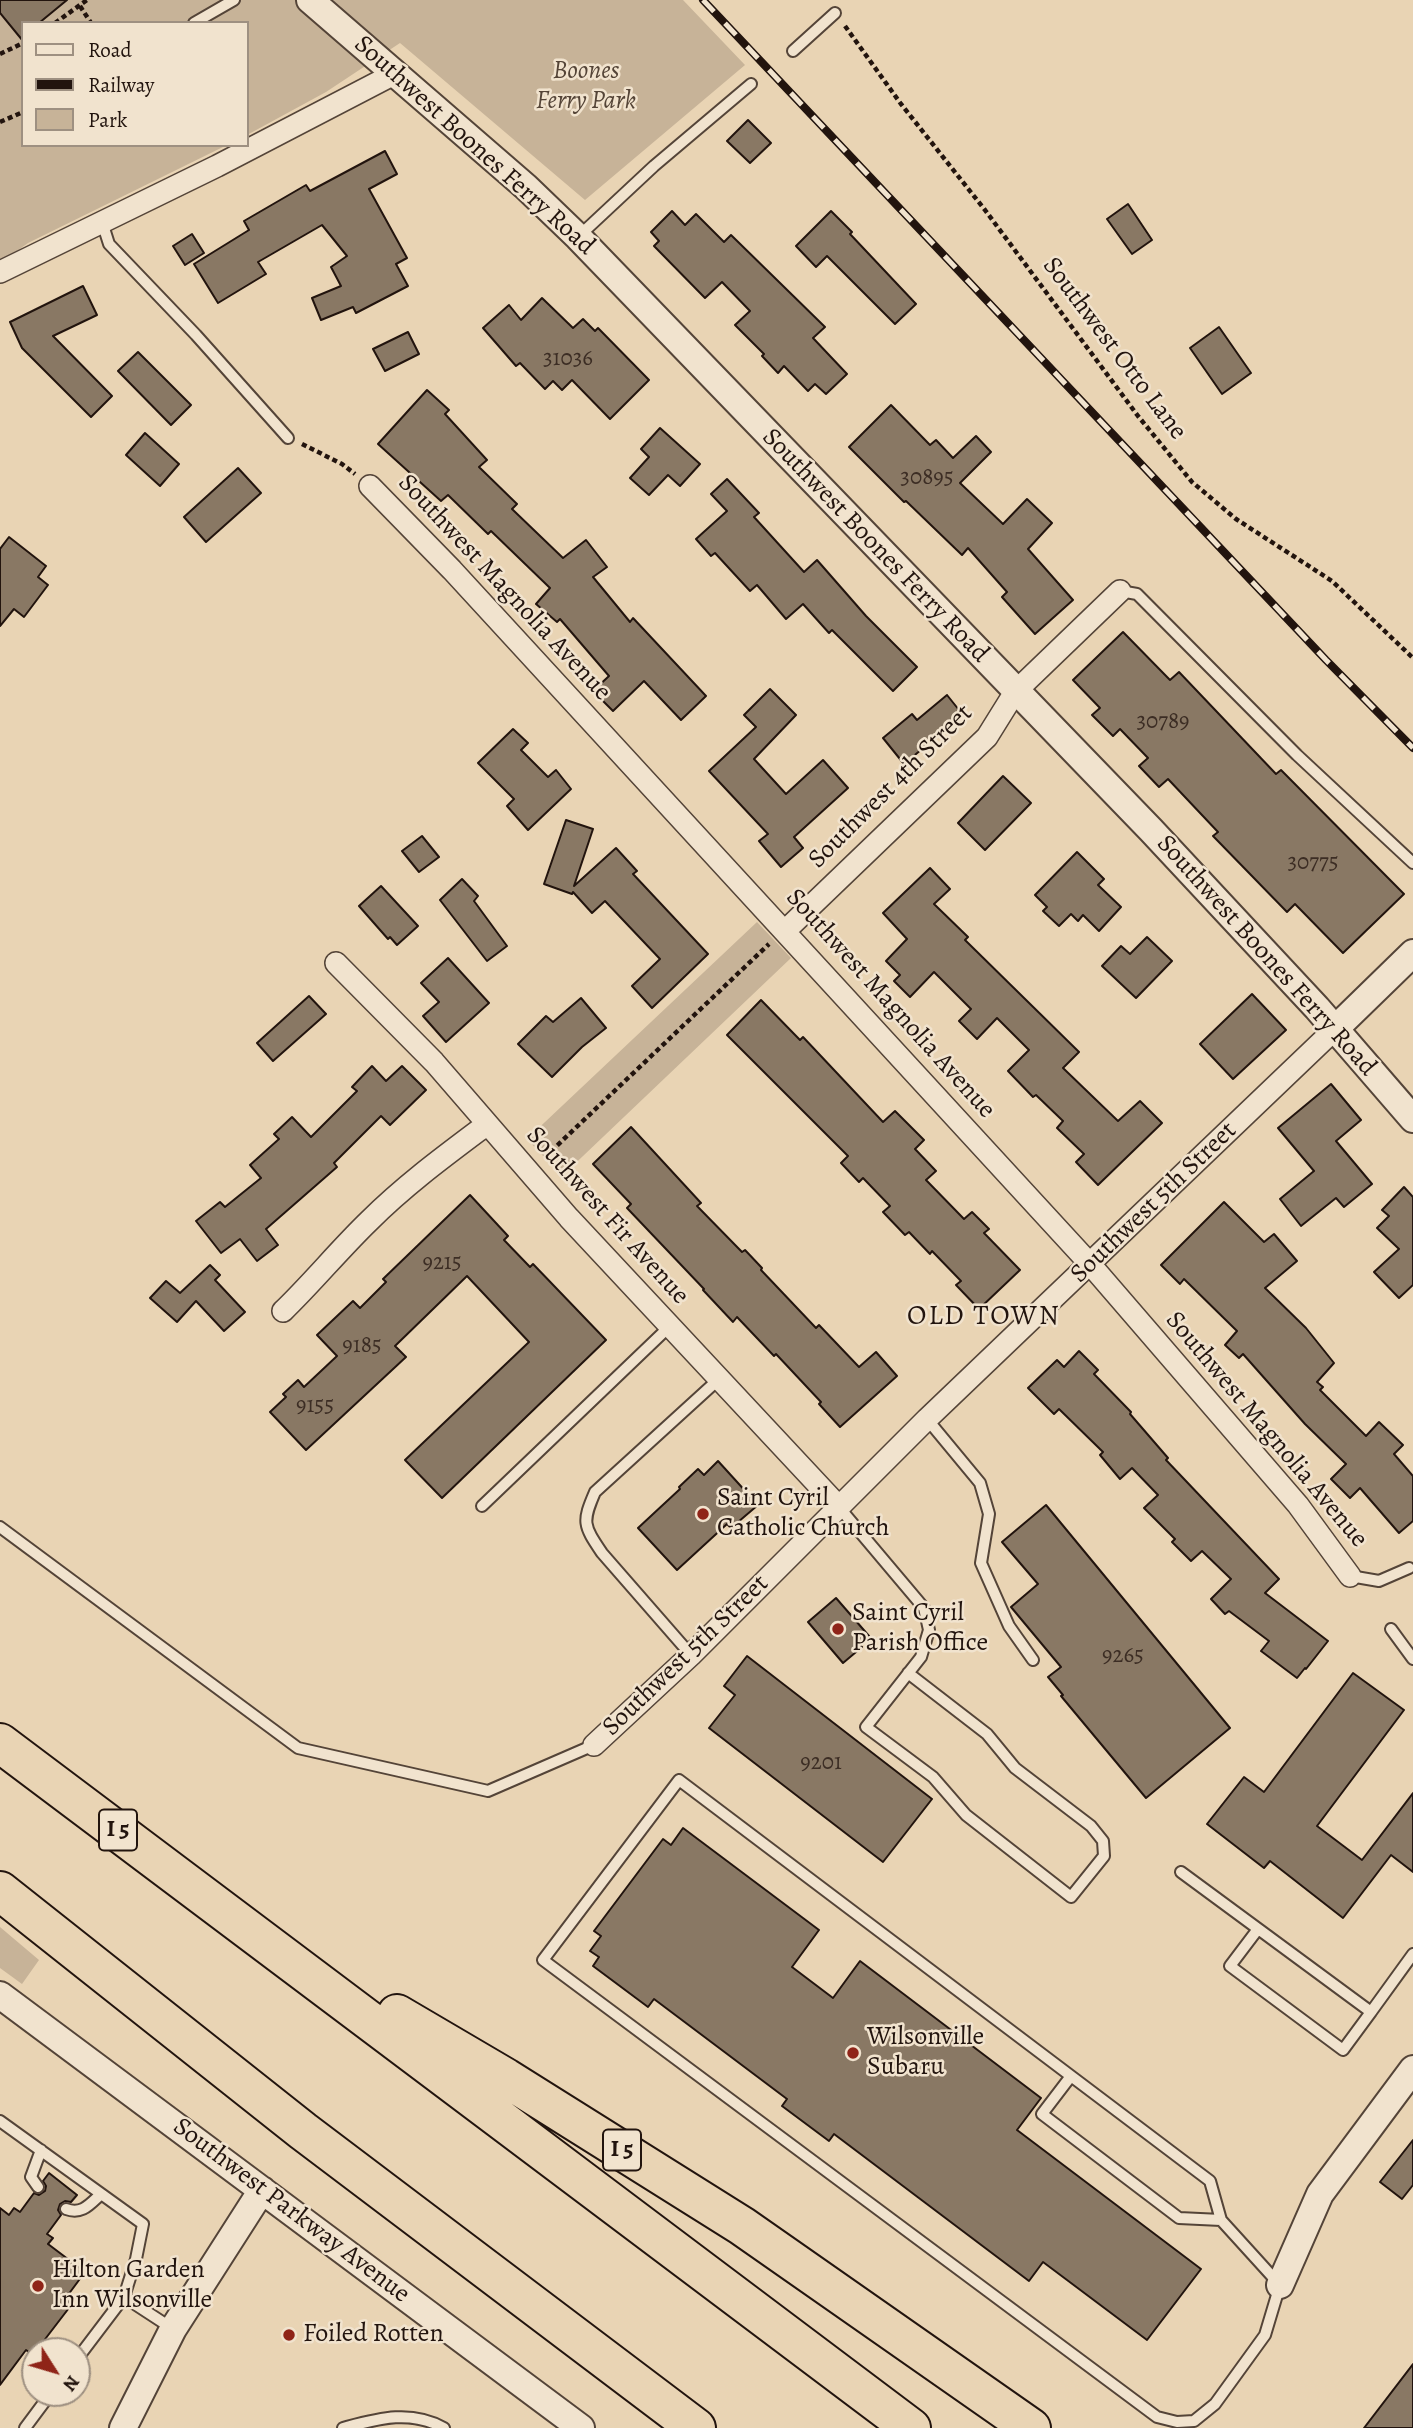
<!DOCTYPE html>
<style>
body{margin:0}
#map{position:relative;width:1413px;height:2428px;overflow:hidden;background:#e9d4b4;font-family:Alegreya,serif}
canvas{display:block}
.legend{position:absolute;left:21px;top:21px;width:228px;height:126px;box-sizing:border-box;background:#f1e3ce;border:2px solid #9e9081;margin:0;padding:9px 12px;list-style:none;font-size:21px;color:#22140e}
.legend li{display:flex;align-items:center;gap:14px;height:35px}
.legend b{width:35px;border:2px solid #9e9081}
.north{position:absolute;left:21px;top:2337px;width:70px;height:70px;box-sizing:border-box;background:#f1e3ce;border:2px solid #9e9081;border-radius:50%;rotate:127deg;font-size:19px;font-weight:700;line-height:28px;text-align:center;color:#22140e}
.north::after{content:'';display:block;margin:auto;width:24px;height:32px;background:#8f2418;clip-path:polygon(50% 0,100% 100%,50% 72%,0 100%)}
</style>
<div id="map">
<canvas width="1413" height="2428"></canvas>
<ul class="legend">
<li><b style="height:9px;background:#f1e3ce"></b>Road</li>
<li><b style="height:9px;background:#22140e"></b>Railway</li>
<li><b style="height:19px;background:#c7b398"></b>Park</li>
</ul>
<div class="north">N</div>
</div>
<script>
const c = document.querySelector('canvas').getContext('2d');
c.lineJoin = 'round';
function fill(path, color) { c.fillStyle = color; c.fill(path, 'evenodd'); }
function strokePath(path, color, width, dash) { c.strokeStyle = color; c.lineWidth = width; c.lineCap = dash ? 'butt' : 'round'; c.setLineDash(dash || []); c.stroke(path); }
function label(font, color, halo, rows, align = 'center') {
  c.font = font + ' Alegreya,serif'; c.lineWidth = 5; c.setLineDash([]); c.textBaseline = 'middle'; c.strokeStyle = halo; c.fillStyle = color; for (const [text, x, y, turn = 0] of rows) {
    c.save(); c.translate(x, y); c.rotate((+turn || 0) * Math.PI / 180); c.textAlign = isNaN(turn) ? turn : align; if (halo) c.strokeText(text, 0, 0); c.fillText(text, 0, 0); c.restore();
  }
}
fill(new Path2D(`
 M0,0H683L745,65L585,200L400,43L326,92L247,135V23H23V145H227L28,243L0,263Z
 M757,922L791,958L562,1176L527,1139Z
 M0,1927L39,1960L22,1984L0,1968Z`), '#c7b398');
const building = new Path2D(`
 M0,0H67L39,23H23V41L0,13Z
 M748,120L771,143L750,163L727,141Z
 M385,151L397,174L369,189L407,258L396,264L408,286L356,313L353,307L321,320L312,298L341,286L331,267L347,256L322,225L258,262L266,274L218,303L194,264L249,230L244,221L306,185L310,191Z
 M1128,204L1152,240L1132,254L1107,219Z
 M672,211L685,225L696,214L724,242L731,235L825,327L813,338L847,374L826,394L815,384L808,391L784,366L778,373L762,356L764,354L735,325L750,311L722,282L705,298L654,246L659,241L651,232Z
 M831,211L852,232L850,234L916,304L895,324L827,256L816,267L796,246Z
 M192,234L204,253L185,265L173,246Z
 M83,286L97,315L53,336L112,396L91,417L22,348L10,322Z
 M542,298L573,328L583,319L595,331L598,328L649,380L610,419L572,380L562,390L553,381L545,389L520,363L516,366L483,328L509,305L521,320Z
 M1219,327L1251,373L1222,394L1190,348Z
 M408,332L419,354L385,371L373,349Z
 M138,352L191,405L171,425L118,371Z
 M427,390L449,410L445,414L487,460L479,467L517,504L512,509L563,558L586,540L607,567L593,577L630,622L633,618L706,696L681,720L644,681L613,711L593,691L609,676L560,619L557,622L536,604L550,588L491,531L488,534L448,495L441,501L378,444Z
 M891,405L930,445L936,440L953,458L976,436L991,452L960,483L1003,524L1027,499L1052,523L1028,549L1073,600L1035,634L1002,597L1007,592L968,548L962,555L906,501L904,502L849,447Z
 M660,428L700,464L680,486L668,475L649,495L630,478L649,457L641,449Z
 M145,433L179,464L160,486L126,455Z
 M238,468L261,493L206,542L184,517Z
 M727,479L759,513L754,517L804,572L817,560L866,616L917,667L893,691L832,630L829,633L803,604L786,619L757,585L750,591L715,553L711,556L696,539L727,511L711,494Z
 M9,537L46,566L38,577L48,585L24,617L14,609L0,626V549Z
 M1123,632L1170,680L1179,672L1276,774L1281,770L1404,894L1343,953L1295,904L1287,912L1213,836L1218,832L1168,779L1159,787L1139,766L1148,758L1120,729L1113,736L1092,715L1100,708L1073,680Z
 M770,689L796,715L754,759L786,794L823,760L848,788L794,837L803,848L781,867L759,841L768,834L709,771L756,727L744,715Z
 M947,695L963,715L904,764L883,738L912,714L917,720Z
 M513,729L528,743L521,750L548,777L556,770L571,789L528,830L507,806L514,799L478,763Z
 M1003,776L1031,803L985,850L958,823Z
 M566,820L593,829L574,886L616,848L637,871L633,874L708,954L652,1008L632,986L660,959L605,901L592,913L573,892L572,894L544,884Z
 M422,836L439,857L419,872L402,851Z
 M1077,852L1104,879L1098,885L1121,907L1099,931L1083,915L1078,921L1071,914L1059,926L1043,911L1047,907L1035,895Z
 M930,868L950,889L934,904L968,937L965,940L1079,1052L1063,1068L1118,1121L1140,1101L1162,1123L1098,1185L1076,1162L1084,1154L1057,1128L1063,1121L1036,1095L1033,1097L1008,1071L1029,1050L997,1018L977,1039L959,1021L971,1009L934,972L910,997L894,981L900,975L886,961L907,939L883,913Z
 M462,879L478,896L474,901L507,946L487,961L440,900Z
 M381,886L418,926L397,945L390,937L388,939L359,906Z
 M1147,937L1172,961L1136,998L1102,966L1121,946L1130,954Z
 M448,958L489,1003L446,1042L423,1016L439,1002L421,983Z
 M1252,994L1286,1030L1233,1079L1200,1044Z
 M309,996L326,1014L273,1061L257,1043Z
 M581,998L606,1028L582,1047L552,1077L518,1044L546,1016L553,1022Z
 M761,1000L800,1040L803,1037L883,1122L895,1111L924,1140L915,1149L936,1171L926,1180L964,1219L972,1212L989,1229L984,1233L1020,1270L979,1309L956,1285L961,1281L932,1251L930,1254L909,1232L905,1235L883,1212L890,1206L863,1178L859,1182L841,1163L848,1156L727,1035Z
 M372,1066L386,1081L402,1066L426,1090L390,1125L381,1116L334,1163L337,1167L266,1229L278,1245L257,1261L240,1239L221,1253L196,1221L220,1202L225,1207L261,1178L250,1165L279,1139L274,1134L292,1117L311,1137L357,1091L352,1087Z
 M1331,1084L1361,1120L1336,1141L1372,1184L1344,1207L1336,1198L1301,1226L1280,1199L1314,1171L1278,1128Z
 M631,1127L701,1203L697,1206L742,1252L745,1250L762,1268L761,1270L816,1328L819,1325L859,1367L876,1352L897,1376L840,1427L819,1404L821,1402L776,1354L774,1356L737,1317L733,1322L703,1290L704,1289L627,1208L631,1204L593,1164Z
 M1404,1187L1413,1197V1285L1399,1298L1374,1272L1399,1249L1377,1228L1389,1216L1382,1210Z
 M470,1195L508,1236L504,1240L530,1267L533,1264L606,1340L442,1498L405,1460L529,1342L467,1276L395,1346L406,1357L306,1450L270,1412L286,1397L283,1394L298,1380L304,1387L337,1356L317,1335L353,1301L360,1308L386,1282L383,1279Z
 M1224,1202L1264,1242L1274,1234L1297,1261L1265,1288L1306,1328L1334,1363L1317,1382L1323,1387L1320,1390L1366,1436L1379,1422L1403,1445L1394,1454L1413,1476V1521L1399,1533L1360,1488L1350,1498L1331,1479L1346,1464L1305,1424L1243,1354L1239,1358L1225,1345L1237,1331L1184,1279L1180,1284L1161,1265Z
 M210,1265L220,1275L215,1280L245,1312L224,1331L196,1301L177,1322L150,1298L166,1281L180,1293Z
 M1079,1351L1098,1370L1094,1374L1131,1412L1130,1414L1168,1458L1166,1460L1279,1579L1265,1593L1328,1641L1306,1669L1305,1668L1297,1678L1261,1651L1269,1641L1229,1611L1225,1614L1211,1599L1231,1579L1202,1551L1191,1561L1172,1542L1175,1539L1144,1508L1158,1495L1132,1468L1120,1479L1100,1455L1103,1452L1059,1409L1054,1414L1028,1388L1057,1360L1064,1367Z
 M718,1461L758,1505L731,1528L727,1524L677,1570L638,1528L680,1489L679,1487L698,1469L704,1475Z
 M1046,1505L1230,1728L1146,1798L1061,1696L1063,1695L1048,1677L1061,1667L1011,1607L1038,1584L1002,1542Z
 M836,1598L869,1636L859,1644L862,1647L843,1663L808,1622Z
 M747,1656L932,1799L883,1862L709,1728L735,1695L724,1686Z
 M1353,1673L1404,1710L1317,1826L1362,1860L1413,1793V1872L1391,1855L1343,1918L1270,1861L1264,1868L1207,1824L1244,1777L1264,1792Z
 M683,1828L819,1930L792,1967L833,1998L860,1961L1041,2098L1017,2130L1201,2269L1147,2340L1043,2262L1029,2281L834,2134L829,2141L782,2106L787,2099L654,1999L648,2007L593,1966L599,1957L590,1951L601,1936L594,1931L663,1839L671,1845Z
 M1413,2140V2185L1402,2199L1380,2182Z
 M49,2173L77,2195L71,2202L65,2201L60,2204L58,2210L61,2215L47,2234L53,2238L48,2244L85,2272L65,2299L72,2304L36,2351L33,2355L26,2350L0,2385V2208L9,2215L14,2208L20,2212L34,2193L39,2195L45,2191L46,2186L43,2181Z
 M1413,2364V2428H1364Z`);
fill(building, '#897864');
strokePath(building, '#22140e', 2);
const service = new Path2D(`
 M194,23L234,0
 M793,51L835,13
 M102,222L109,244L196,335L288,438
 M578,237L654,166L751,84
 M1120,591L1137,594L1297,755L1413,863
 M927,1419L980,1483L989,1514L981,1563L1009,1626L1033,1660
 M482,1506L670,1326
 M838,1506L924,1608L929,1630L921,1657L866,1727L933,1777L966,1815L1071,1897L1104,1856L1103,1841L1091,1826L1015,1768L987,1734L908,1673
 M0,1527L298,1748L488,1791L594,1745
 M1350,1576L1379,1581L1409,1568
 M1391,1629L1413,1659
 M691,1655L602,1553C583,1525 582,1522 595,1492L719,1379
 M679,1780L1210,2181L1221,2220L1280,2285L1265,2335L1215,2404L1194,2421L1177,2422L1157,2417L543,1960Z
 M1181,1872L1371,2012L1413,1954
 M1258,1929L1230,1966L1343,2050L1371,2012
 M1071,2076L1042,2114L1179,2218L1221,2220
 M0,2121L143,2224L136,2259L124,2297L77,2359
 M38,2187L31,2177L41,2150
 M66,2209C82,2215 90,2204 101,2194
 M124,2297L173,2329
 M25,2428L51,2393
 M343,2428C377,2419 410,2409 444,2428`);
const minor = new Path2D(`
 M0,272L217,166L396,73
 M370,486L452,570L1090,1264L1298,1505L1350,1576
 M786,930L987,737L1015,692L1120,591
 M336,963L434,1062L569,1218L838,1506
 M283,1311C313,1282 339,1250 369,1221C405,1185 446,1155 486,1125
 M594,1745L691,1655L927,1419L1335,1029`);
const tertiary = new Path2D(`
 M310,0L526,187L578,237L1151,830L1317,1008L1413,1119
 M1335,1029L1413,953
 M0,1995L581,2428
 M1280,2285L1320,2194L1413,2069
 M123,2428L173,2329L262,2190`);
const motorway = new Path2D(`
 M0,1743L911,2428
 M0,1891L303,2131L696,2428
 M397,2014L506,2078L742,2226L1031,2428`);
strokePath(service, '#544438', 14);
strokePath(minor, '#544438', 24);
strokePath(tertiary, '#544438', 30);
strokePath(motorway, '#22140e', 42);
strokePath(new Path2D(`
 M80,6L91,23
 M55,23L87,0
 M845,26L901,104L985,210L1138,416L1192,482L1236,519L1332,581L1413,658
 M0,54L23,43
 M0,122L23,112
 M302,444L342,464L355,474
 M545,1157L769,944`), '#22140e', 4.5, [5, 3.5]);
strokePath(service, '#f1e3ce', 10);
strokePath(minor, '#f1e3ce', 21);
strokePath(tertiary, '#f1e3ce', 26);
strokePath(motorway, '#e9d4b4', 38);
const rail = new Path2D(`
 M703,0L1326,660L1413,748`);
strokePath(rail, '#22140e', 8);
strokePath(rail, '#f1e3ce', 5, [16]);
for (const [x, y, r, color] of [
 [703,1514,7,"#8f2418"],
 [838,1629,7,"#8f2418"],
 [853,2053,7,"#8f2418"],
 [38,2286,7,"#8f2418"],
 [289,2335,7,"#8f2418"]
]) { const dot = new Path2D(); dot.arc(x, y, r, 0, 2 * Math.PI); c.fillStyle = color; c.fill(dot); strokePath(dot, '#f1e3ce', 2.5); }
label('23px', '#3c2d24', null, [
 ["31036",568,359],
 ["30895",927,478],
 ["30789",1163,722],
 ["30775",1313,863],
 ["9215",442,1263],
 ["9185",362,1346],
 ["9155",315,1406],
 ["9265",1123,1656],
 ["9201",821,1763]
]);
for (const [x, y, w] of [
 [118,1830,38],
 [622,2150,38]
]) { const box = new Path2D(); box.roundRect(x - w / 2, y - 20.5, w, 41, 5); c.fillStyle = '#f1e3ce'; c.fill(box); strokePath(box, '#22140e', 2); }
label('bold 24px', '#22140e', null, [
 ["I 5",118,1830],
 ["I 5",622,2150]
]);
label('italic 26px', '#544437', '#f1e3ce', [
 ["Boones",586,72],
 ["Ferry Park",586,102]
]);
label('26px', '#22140e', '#f1e3ce', [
 ["Southwest Boones Ferry Road",474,146,42],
 ["Southwest Otto Lane",1114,349,53],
 ["Southwest Boones Ferry Road",875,546,46],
 ["Southwest Magnolia Avenue",504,588,47],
 ["Southwest 4th Street",891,787,-45],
 ["Southwest Boones Ferry Road",1266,956,48],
 ["Southwest Magnolia Avenue",890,1004,48],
 ["Southwest 5th Street",1154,1203,-44],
 ["Southwest Fir Avenue",607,1216,48],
 ["Southwest Magnolia Avenue",1266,1430,50],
 ["Southwest 5th Street",686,1656,-44],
 ["Southwest Parkway Avenue",291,2211,37]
]);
label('26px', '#22140e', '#f1e3ce', [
 ["Saint Cyril",717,1499],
 ["Catholic Church",717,1529],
 ["Saint Cyril",852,1614],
 ["Parish Office",852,1644],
 ["Wilsonville",867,2038],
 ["Subaru",867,2068],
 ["Hilton Garden",52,2271],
 ["Inn Wilsonville",52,2301],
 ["Foiled Rotten",303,2335]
], 'left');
c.letterSpacing = '2px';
label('28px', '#22140e', '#f1e3ce', [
 ["OLD TOWN",984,1317]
]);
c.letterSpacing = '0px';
</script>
